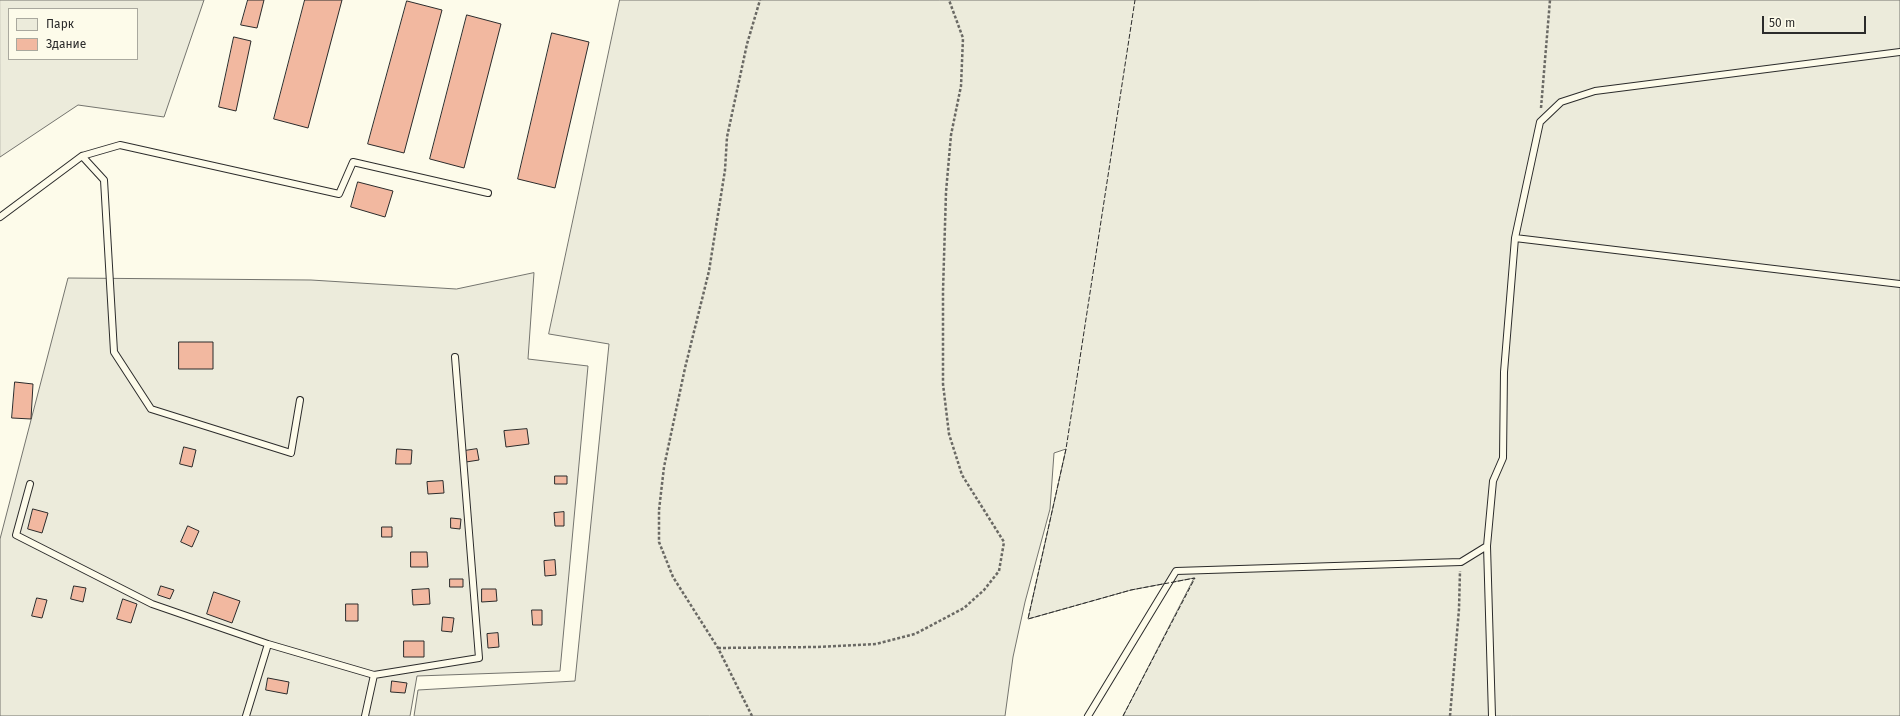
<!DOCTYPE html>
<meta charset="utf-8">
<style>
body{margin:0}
#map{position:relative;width:1900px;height:716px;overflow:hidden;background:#fdfbea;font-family:"Fira Sans",sans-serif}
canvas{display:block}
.legend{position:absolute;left:8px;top:8px;width:130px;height:52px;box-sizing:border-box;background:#fdfbea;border:1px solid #a9a89e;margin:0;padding:5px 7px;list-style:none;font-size:12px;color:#2b2b2b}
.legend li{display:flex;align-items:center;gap:8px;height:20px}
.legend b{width:20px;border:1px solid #a9a89e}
.scale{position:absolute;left:1762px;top:16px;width:104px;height:18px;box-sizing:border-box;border:2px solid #2b2b2b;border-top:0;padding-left:5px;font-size:12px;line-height:14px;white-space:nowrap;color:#2b2b2b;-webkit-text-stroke:3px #fdfbea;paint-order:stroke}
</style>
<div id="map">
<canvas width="1900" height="716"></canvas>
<ul class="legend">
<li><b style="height:11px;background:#ecebdb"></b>Парк</li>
<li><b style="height:11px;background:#f2b8a0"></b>Здание</li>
</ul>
<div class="scale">50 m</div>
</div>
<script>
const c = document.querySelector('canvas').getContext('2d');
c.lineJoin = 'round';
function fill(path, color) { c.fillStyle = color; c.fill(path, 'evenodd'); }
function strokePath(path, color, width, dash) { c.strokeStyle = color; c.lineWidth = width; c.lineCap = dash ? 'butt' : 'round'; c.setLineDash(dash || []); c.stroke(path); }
const green = new Path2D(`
 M0,0H204L164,117L78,105L0,157ZM9,9H137V59H9Z
 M620,0H1900V716H1123L1194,578L1131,590L1028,619L1066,449L1054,453L1050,509L1025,602L1013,657L1005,716H414L418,690L575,681L609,344L549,334Z
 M534,273L528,359L588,366L560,671L417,676L410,716H0V539L68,278L311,280L456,289Z`);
fill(green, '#ecebdb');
strokePath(green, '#74746e', 1);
const building = new Path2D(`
 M248,0H264L257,28L241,25Z
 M305,0H342L308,128L274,119Z
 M407,1L442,10L404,153L368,144Z
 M467,15L501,24L464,168L430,159Z
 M552,33L589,42L555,188L518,179Z
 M234,37L251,41L236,111L219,107Z
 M358,182L393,191L385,217L351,207Z
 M179,342H213V369H179Z
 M15,382L33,384L31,419L12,418Z
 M527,429L529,444L506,447L504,431Z
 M184,447L196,450L192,467L180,464Z
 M397,449L412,450L411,464H396Z
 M477,449L479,460L466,462L464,451Z
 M555,476H567V484H555Z
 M443,481L444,493L428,494L427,482Z
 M33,509L48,513L42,533L28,529Z
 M564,512V526H555L554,513Z
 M451,518L461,519L460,529L451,528Z
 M188,526L199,531L192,547L181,542Z
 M382,527H392V537H382Z
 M411,552H427L428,567H411Z
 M555,560L556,575L545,576L544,561Z
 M450,579H463V587H450Z
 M74,586L86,588L83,602L71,599Z
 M161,586L174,590L170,599L158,595Z
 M429,589L430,604L413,605L412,590Z
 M482,589H496L497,601L482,602Z
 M214,592L240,601L232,623L207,614Z
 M37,598L47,600L42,618L32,616Z
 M123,599L137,604L131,623L117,619Z
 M346,604H358V621H346Z
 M532,610H542V625H533Z
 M443,617L454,618L452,632L442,631Z
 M498,633L499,647L488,648L487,634Z
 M404,641H424V657H404Z
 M268,678L289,682L287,694L266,690Z
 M392,681L407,683L405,693L391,692Z`);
fill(building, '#f2b8a0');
strokePath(building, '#2b2b2b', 1);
const lane = new Path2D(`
 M82,156L104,180L114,352L151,409L291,453L300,400
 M0,217L82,156L120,145L339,194L353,162L488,193
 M1515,238L1900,284
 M30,484L16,535L152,604L268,644
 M1487,546L1492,716
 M246,716L268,644L374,675
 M365,716L374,675L479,658L455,357
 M1088,716L1176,571L1461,562L1487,546L1493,481L1503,458L1504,372L1515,238L1540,122L1561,102L1595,91L1900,52`);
strokePath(lane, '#2b2b2b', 8);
strokePath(new Path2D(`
 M1541,108L1550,0
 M718,648L818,647L876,644L915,634L964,608L984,590L999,571L1004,542L962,475L949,434L943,384V291L946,192L951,135L961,86L963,38L949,0
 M752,716L718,648L673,577L659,542V510L664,467L685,368L709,271L725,170L727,137L747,44L760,0
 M1450,716L1459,609L1460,571`), '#6a6964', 2.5, [3, 2]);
strokePath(lane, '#fdfbea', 6);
strokePath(new Path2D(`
 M1123,716L1195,578L1131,590L1028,619L1066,449L1135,0`), '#2b2b2b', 1, [5, 2]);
</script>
